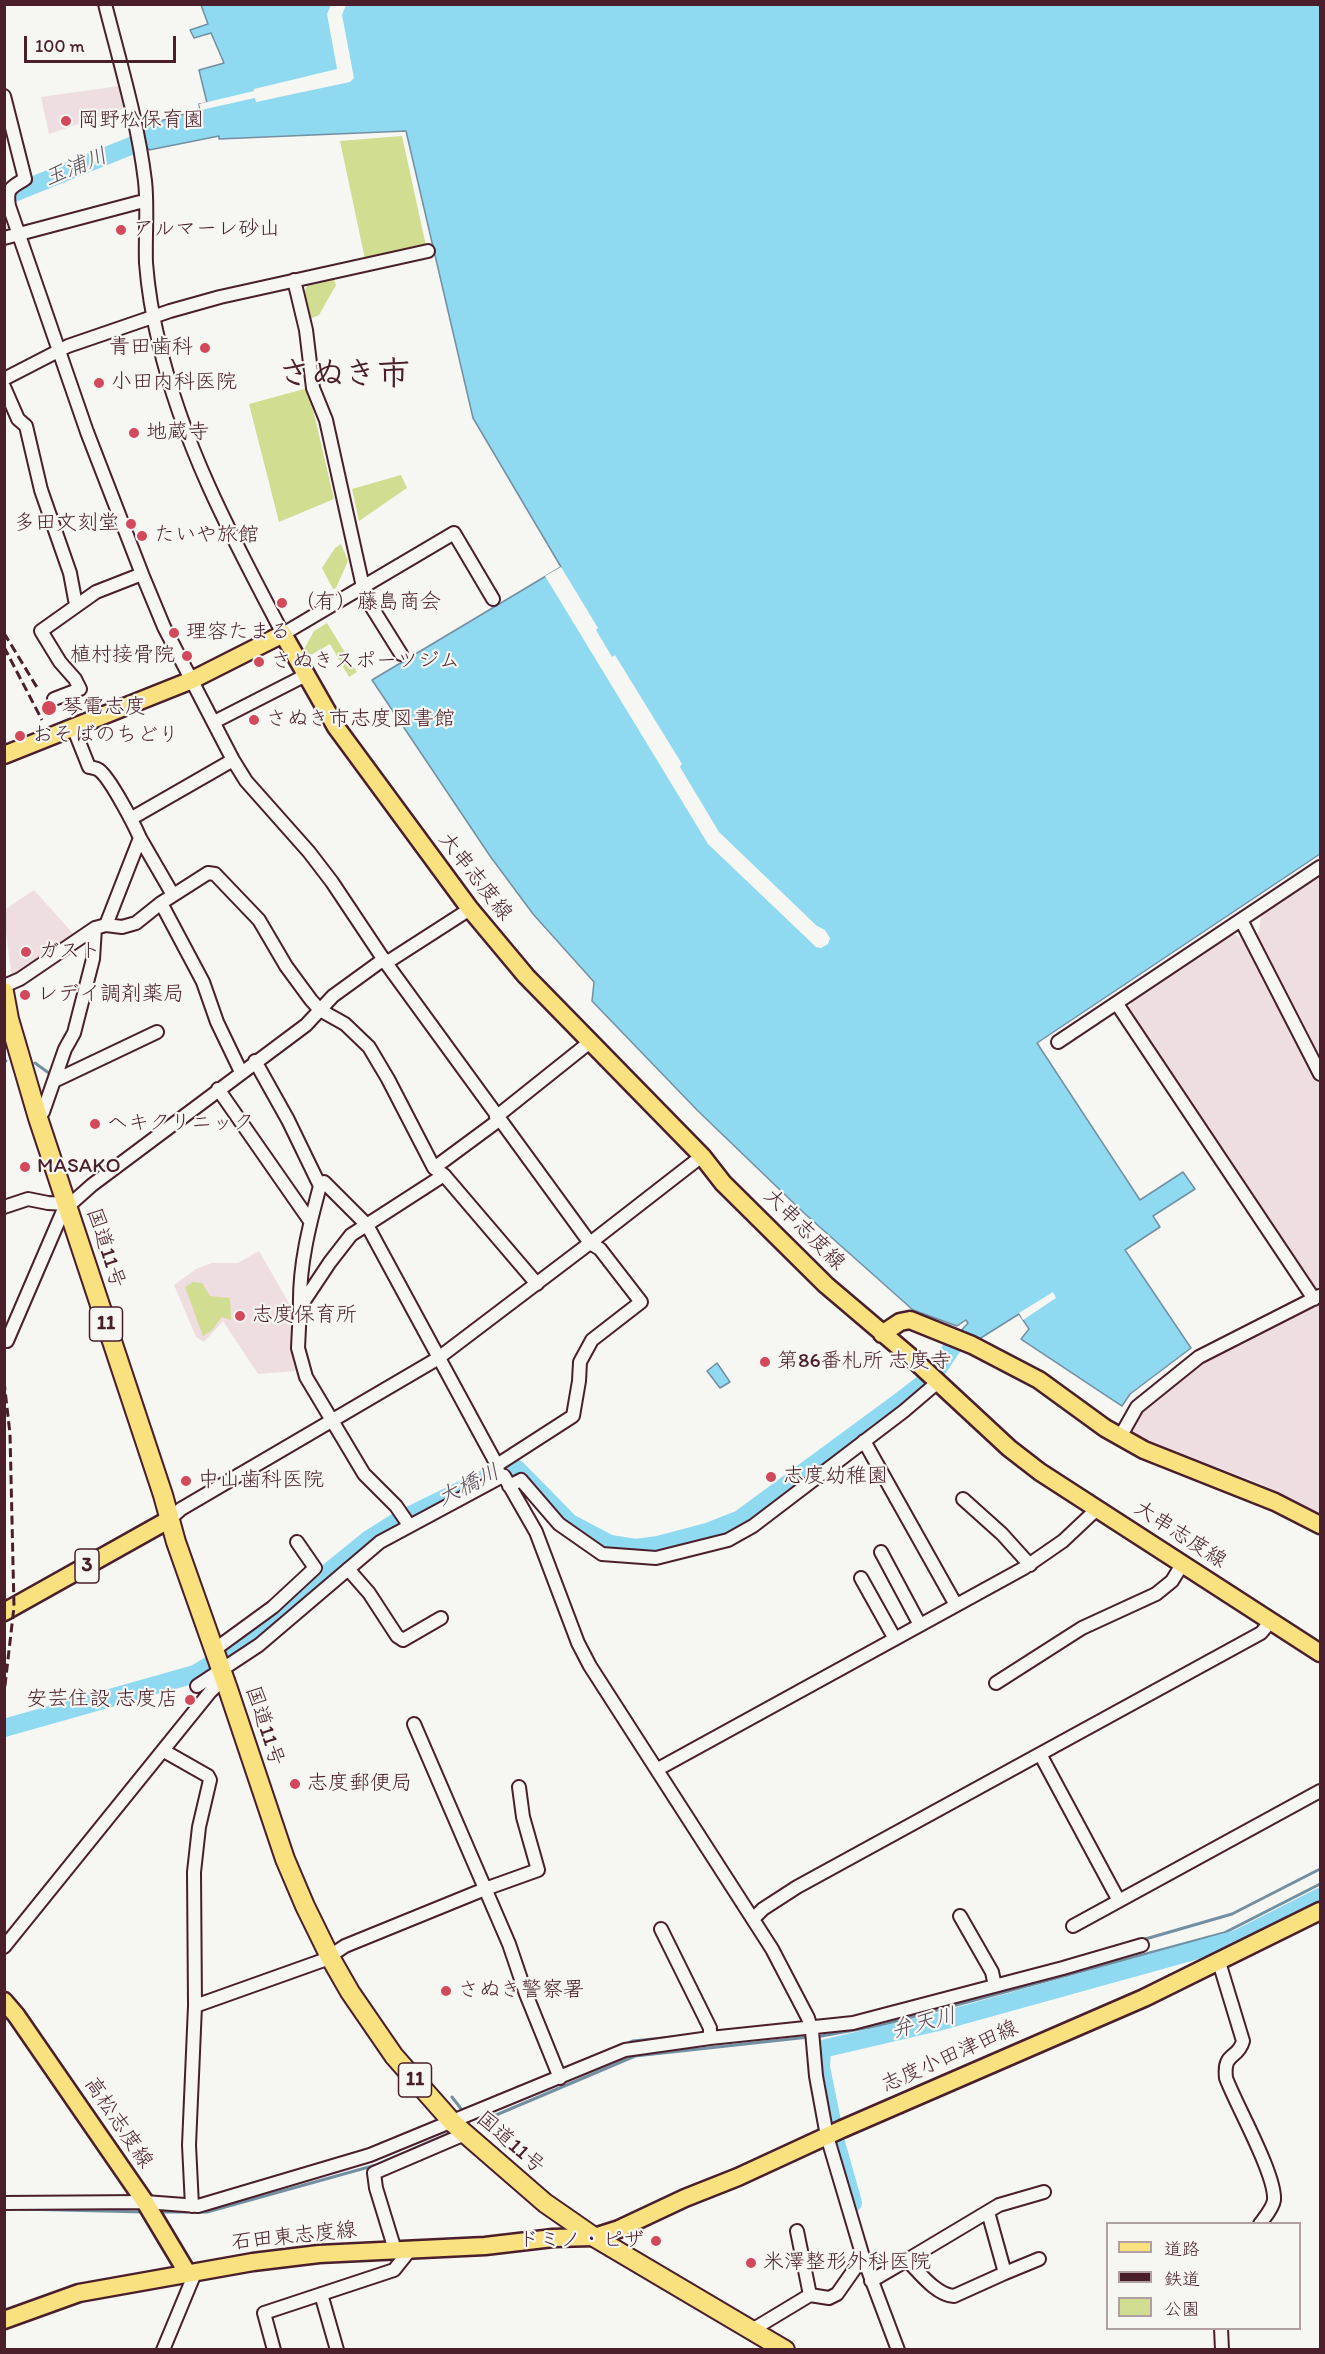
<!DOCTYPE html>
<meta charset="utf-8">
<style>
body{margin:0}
#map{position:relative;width:1325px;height:2354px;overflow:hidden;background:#f6f6f2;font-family:Itim,"Klee One",sans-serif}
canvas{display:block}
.frame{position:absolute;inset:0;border:6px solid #4a1f2b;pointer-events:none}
.legend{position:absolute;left:1106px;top:2222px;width:195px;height:108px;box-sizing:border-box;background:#f6f6f2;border:2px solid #b1a0a2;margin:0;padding:8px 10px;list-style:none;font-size:18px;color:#4a1f2b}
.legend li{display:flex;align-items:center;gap:12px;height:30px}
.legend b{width:30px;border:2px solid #b1a0a2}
.scale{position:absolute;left:24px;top:36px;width:152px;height:27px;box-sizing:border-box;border:3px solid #4a1f2b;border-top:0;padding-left:8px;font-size:18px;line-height:21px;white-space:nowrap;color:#4a1f2b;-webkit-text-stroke:4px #f6f6f2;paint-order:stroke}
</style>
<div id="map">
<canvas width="1325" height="2354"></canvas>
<div class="frame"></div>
<ul class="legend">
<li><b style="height:8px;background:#fae180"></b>道路</li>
<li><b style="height:8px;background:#4a1f2b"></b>鉄道</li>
<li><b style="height:16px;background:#d1dd90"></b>公園</li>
</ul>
<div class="scale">100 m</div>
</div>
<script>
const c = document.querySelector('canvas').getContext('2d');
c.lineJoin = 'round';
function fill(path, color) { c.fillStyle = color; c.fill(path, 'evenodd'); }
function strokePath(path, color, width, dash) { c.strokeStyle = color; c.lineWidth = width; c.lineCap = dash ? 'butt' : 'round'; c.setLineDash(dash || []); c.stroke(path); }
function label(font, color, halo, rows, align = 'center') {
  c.font = font + ' Itim,"Klee One",sans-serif'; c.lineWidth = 4.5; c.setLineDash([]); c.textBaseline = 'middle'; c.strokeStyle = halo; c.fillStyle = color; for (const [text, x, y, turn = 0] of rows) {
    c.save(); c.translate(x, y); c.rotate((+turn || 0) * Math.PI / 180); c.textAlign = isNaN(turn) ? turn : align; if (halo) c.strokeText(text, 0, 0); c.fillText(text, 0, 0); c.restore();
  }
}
fill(new Path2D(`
 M119,86L123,109L49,134L41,97Z
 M1320,875V1298L1128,1009L1133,1000L1232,934L1248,940L1259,932L1261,915Z
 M34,890L77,938L12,978L5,925L4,910Z
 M259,1251L294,1312L296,1371L258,1374L223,1321L204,1342L196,1337L174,1285L196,1269L212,1263H238Z
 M1320,1301V1513L1256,1482L1131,1435L1129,1430L1146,1404L1208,1360Z`), '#eedee2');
fill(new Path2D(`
 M402,136L426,246L365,259L340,141Z
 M333,277L336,285L319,315L310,319L303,295L308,284Z
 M308,388L334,499L279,522L249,404Z
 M401,475L407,488L359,521L352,489Z
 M341,544L348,561L336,588L333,589L322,568L335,548Z
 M327,623L357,672L349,677L330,644L304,659L301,655L314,631Z
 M193,1282L202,1283L210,1296L230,1298L231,1320L222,1317L211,1331L203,1336L185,1287Z`), '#d1dd90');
const water = new Path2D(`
 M201,5H1320V854L1037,1043L1140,1200L1183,1172L1195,1189L1153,1216L1160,1227L1125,1250L1191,1348L1130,1394L1122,1406L1021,1339L1029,1329L1019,1314L976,1341L959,1333L968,1323L966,1320L957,1326L913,1310L804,1213L698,1111L592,1001L594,982L533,914L490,856L372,680L561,567L473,418L406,131L219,139V136L149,150L145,125L200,110L199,104L207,103L199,70L224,63L211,33L194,38L190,30L208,24Z
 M717,1363L730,1382L720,1388L707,1371Z`);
fill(water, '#8fd9f1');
strokePath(water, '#738fa2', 1.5);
fill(new Path2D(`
 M331,5H346L342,15L354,78L350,82L256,102L255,98L201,110L199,104L254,91V89L337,69L327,14Z
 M561,567L598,628L596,630L612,657L615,655L682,764L680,767L719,832L817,926L825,930L830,938L828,944L821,948L816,947L708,844L545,576Z
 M1053,1292L1056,1298L1023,1320L1019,1313Z`), '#f6f6f2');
strokePath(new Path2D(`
 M4,1062L6,1061
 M35,1063L53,1076
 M1142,1940L1232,1914L1320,1869
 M816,2037L882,2025L1224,1933L1320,1884
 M626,2044L633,2041L682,2036
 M452,2097L462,2110L487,2101
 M489,2118L635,2056L809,2037
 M21,2209L144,2212
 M159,2212H207L376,2165L450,2133`), '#738fa2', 3);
strokePath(new Path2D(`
 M4,197L148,139
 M4,1728L195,1674L225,1656L369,1539L396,1522L510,1466L517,1469L570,1523L610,1544L636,1548L658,1545L707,1532L740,1519L899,1402L933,1376L953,1346L969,1337
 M853,2203L837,2146L821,2067L822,2049L938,2022L1237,1939L1320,1897`), '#8fd9f1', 18);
const minor = new Path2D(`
 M105,4C120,63 138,122 145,181C148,208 145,236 146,263C148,289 153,318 159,343C183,447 234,541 283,634L454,533L493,599
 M4,96L25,179C11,188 6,188 9,206L87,432L142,574L164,627L233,760L246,781L309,852L332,882L386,963L590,1243L600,1249L641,1302L592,1340L580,1362L579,1381L573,1416L497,1465
 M4,238L140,202H146
 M294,280L306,330L313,388L326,420L363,587L371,606L401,654
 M4,379L68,346L170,311L220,297L428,251
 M4,387L18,419L26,426L41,490L70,573L76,605
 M54,699L80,689L75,679L60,662L41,631L96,592L142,574
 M214,722L306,675
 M73,727L89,767C93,768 96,768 99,770C110,778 134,824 140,838L106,925
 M132,818L233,760
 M140,838L173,895
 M161,903L203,982L217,1022L241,1072
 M1241,920L1320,1074
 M386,963L470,909
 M4,986L20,979L95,928L106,925L122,927L136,923L161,903L208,873L215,874L259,920L286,966L311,1000L320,1010L345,1024L369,1047L388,1079L434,1168L444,1175L351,1235L330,1262L300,1307L298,1348L306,1377L364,1474L396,1506L409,1525
 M1117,1004L1314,1299
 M1058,1042L1320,867
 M255,1061L288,1120L320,1186L324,1182L367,1225L497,1465L499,1478L504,1476L536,1532L578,1643L590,1666L772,1949L808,2018L812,2031L816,2076L827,2136L863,2257L898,2350
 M54,1081L157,1032
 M218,1089L310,1221
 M496,1117L590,1042
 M38,1118L43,1112L65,1049L74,1033L93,959L95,928
 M434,1168L499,1120
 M444,1175L537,1284
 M4,1207L28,1199L48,1203L66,1204L74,1201L92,1185L306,1025L333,996L384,959
 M300,1307C299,1266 309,1226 320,1186
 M7,1341L66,1204
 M1120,1437L1137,1407L1199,1357L1319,1296
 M864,1441L956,1605
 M509,1486L521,1480L559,1524L602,1554L656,1558L728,1540L753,1526L904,1411L938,1382
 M963,1499L1002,1534L1030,1565
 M170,1519L181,1509L437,1359L590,1243L702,1156
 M881,1552L920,1625
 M348,1569L369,1593L397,1636L403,1640L441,1618
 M861,1578L895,1639
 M214,1650L273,1607L315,1568L297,1542
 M996,1683L1082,1628L1156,1594L1172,1581L1183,1563
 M197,1686L259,1645L380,1542L499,1478
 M414,1724L509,1944L526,1994L560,2078
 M164,1751L208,1776L210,1780L199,1827L194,1872L195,2006L189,2145L192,2206
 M1040,1754L1119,1901
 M658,1769L1024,1568L1063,1541L1097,1509
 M960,1916L992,1972L995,1986
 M753,1919L763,1909L797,1887L1261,1633L1271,1621
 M1073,1926L1320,1791
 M661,1929L710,2028V2038
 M4,1947L210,1692L224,1678
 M1219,1962L1243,2041C1238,2060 1223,2051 1226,2078C1236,2105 1276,2175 1274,2200C1273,2208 1265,2217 1260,2224
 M195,2006L324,1960L345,1946L485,1889L538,1870L523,1817L519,1787
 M4,2203L145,2202L198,2206L370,2155L625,2050L710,2038L853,2023L1063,1968L1142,1945
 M988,2212L1005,2273L1039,2259
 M395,2250L376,2188L374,2173L465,2134
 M907,2260L999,2205L1044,2192
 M871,2281L907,2260C919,2272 936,2295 954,2296L1005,2273
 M321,2294L337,2350
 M810,2295L829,2298L837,2294L863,2257
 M1221,2328L1222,2350
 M752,2330L810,2295L797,2231
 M163,2350L195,2273
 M274,2350L264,2313L394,2270L410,2250`);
const major = new Path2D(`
 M4,755L192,680L283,634L336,727L470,909L526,976L702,1156L723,1183L826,1285L912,1358L1009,1448L1040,1472L1320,1653
 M882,1334L900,1322L910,1320L972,1345L1039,1380L1105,1428L1144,1450L1275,1502L1320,1525
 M4,1612L170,1519
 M4,2001L16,2015L145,2202L188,2274
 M4,2320L79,2293L253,2262L319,2254L485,2246L553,2238L594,2237L619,2229L685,2198L738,2177L842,2129L1144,1998L1320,1911`);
const highway = new Path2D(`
 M4,992L9,1019L38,1118L163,1495L176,1542L228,1689L285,1859L305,1906L330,1957L350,1992L394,2056L454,2124L545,2203L594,2237L785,2350`);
strokePath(minor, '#4a1f2b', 16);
strokePath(major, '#4a1f2b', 21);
strokePath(highway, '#4a1f2b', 22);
strokePath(minor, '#f6f6f2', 12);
strokePath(major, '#fae180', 16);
strokePath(highway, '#fae180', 18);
strokePath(new Path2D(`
 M4,633L38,689
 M4,647L42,720
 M4,1381L10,1434L14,1607L4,1694`), '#4a1f2b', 3, [9, 4.5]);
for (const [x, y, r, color] of [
 [66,121,6,"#d1495b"],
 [121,230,6,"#d1495b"],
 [205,348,6,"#d1495b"],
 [99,383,6,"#d1495b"],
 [134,433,6,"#d1495b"],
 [131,524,6,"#d1495b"],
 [142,536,6,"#d1495b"],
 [282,603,6,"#d1495b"],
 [174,633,6,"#d1495b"],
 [187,656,6,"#d1495b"],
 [259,662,6,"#d1495b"],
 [49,708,8,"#d1495b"],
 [254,720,6,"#d1495b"],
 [20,736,6,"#d1495b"],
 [26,952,6,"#d1495b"],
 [25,995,6,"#d1495b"],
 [95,1124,6,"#d1495b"],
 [25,1167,6,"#d1495b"],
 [240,1316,6,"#d1495b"],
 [765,1362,6,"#d1495b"],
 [771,1477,6,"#d1495b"],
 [186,1481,6,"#d1495b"],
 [190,1700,6,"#d1495b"],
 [295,1784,6,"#d1495b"],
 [446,1991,6,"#d1495b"],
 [656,2241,6,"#d1495b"],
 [751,2263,6,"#d1495b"]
]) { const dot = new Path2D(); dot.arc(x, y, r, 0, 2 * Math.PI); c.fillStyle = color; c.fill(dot); strokePath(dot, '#f6f6f2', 2); }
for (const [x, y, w] of [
 [106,1324,33],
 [87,1566,24],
 [415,2080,33]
]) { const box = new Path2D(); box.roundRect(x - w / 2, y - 17, w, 34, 4.5); c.fillStyle = '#f6f6f2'; c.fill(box); strokePath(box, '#4a1f2b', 1.5); }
label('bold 20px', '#4a1f2b', null, [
 ["11",106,1324],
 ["3",87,1566],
 ["11",415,2080]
]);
label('21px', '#4a1f2b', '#f6f6f2', [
 ["岡野松保育園",78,121],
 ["アルマーレ砂山",133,230],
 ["青田歯科",193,348,"right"],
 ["小田内科医院",111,383],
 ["地蔵寺",146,433],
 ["多田文刻堂",119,524,"right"],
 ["たいや旅館",154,536],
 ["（有）藤島商会",294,603],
 ["理容たまる",186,633],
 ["植村接骨院",175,656,"right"],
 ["さぬきスポーツジム",271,662],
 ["琴電志度",62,708],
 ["さぬき市志度図書館",266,720],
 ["おそばのちどり",32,736],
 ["ガスト",38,952],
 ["レデイ調剤薬局",37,995],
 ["ヘキクリニック",107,1124],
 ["MASAKO",37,1167],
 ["志度保育所",252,1316],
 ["第86番札所 志度寺",777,1362],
 ["志度幼稚園",783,1477],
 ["中山歯科医院",198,1481],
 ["安芸住設 志度店",178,1700,"right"],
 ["志度郵便局",307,1784],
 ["さぬき警察署",458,1991],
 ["ドミノ・ピザ",644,2241,"right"],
 ["米澤整形外科医院",763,2263]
], 'left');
label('21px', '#4a1f2b', '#f6f6f2', [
 ["大串志度線",475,877,52],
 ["大串志度線",804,1230,45],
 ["国道11号",105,1248,72],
 ["大串志度線",1180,1535,33],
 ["国道11号",264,1726,72],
 ["志度小田津田線",950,2057,-24],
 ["高松志度線",118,2123,56],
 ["国道11号",510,2143,41],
 ["石田東志度線",294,2237,-6]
]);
label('italic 22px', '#5b4e5c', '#f6f6f2', [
 ["玉浦川",76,168,-22],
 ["大橋川",469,1486,-26],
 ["弁天川",924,2024,-14]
]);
label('bold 33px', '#4a1f2b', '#f6f6f2', [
 ["さぬき市",344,376]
]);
</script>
